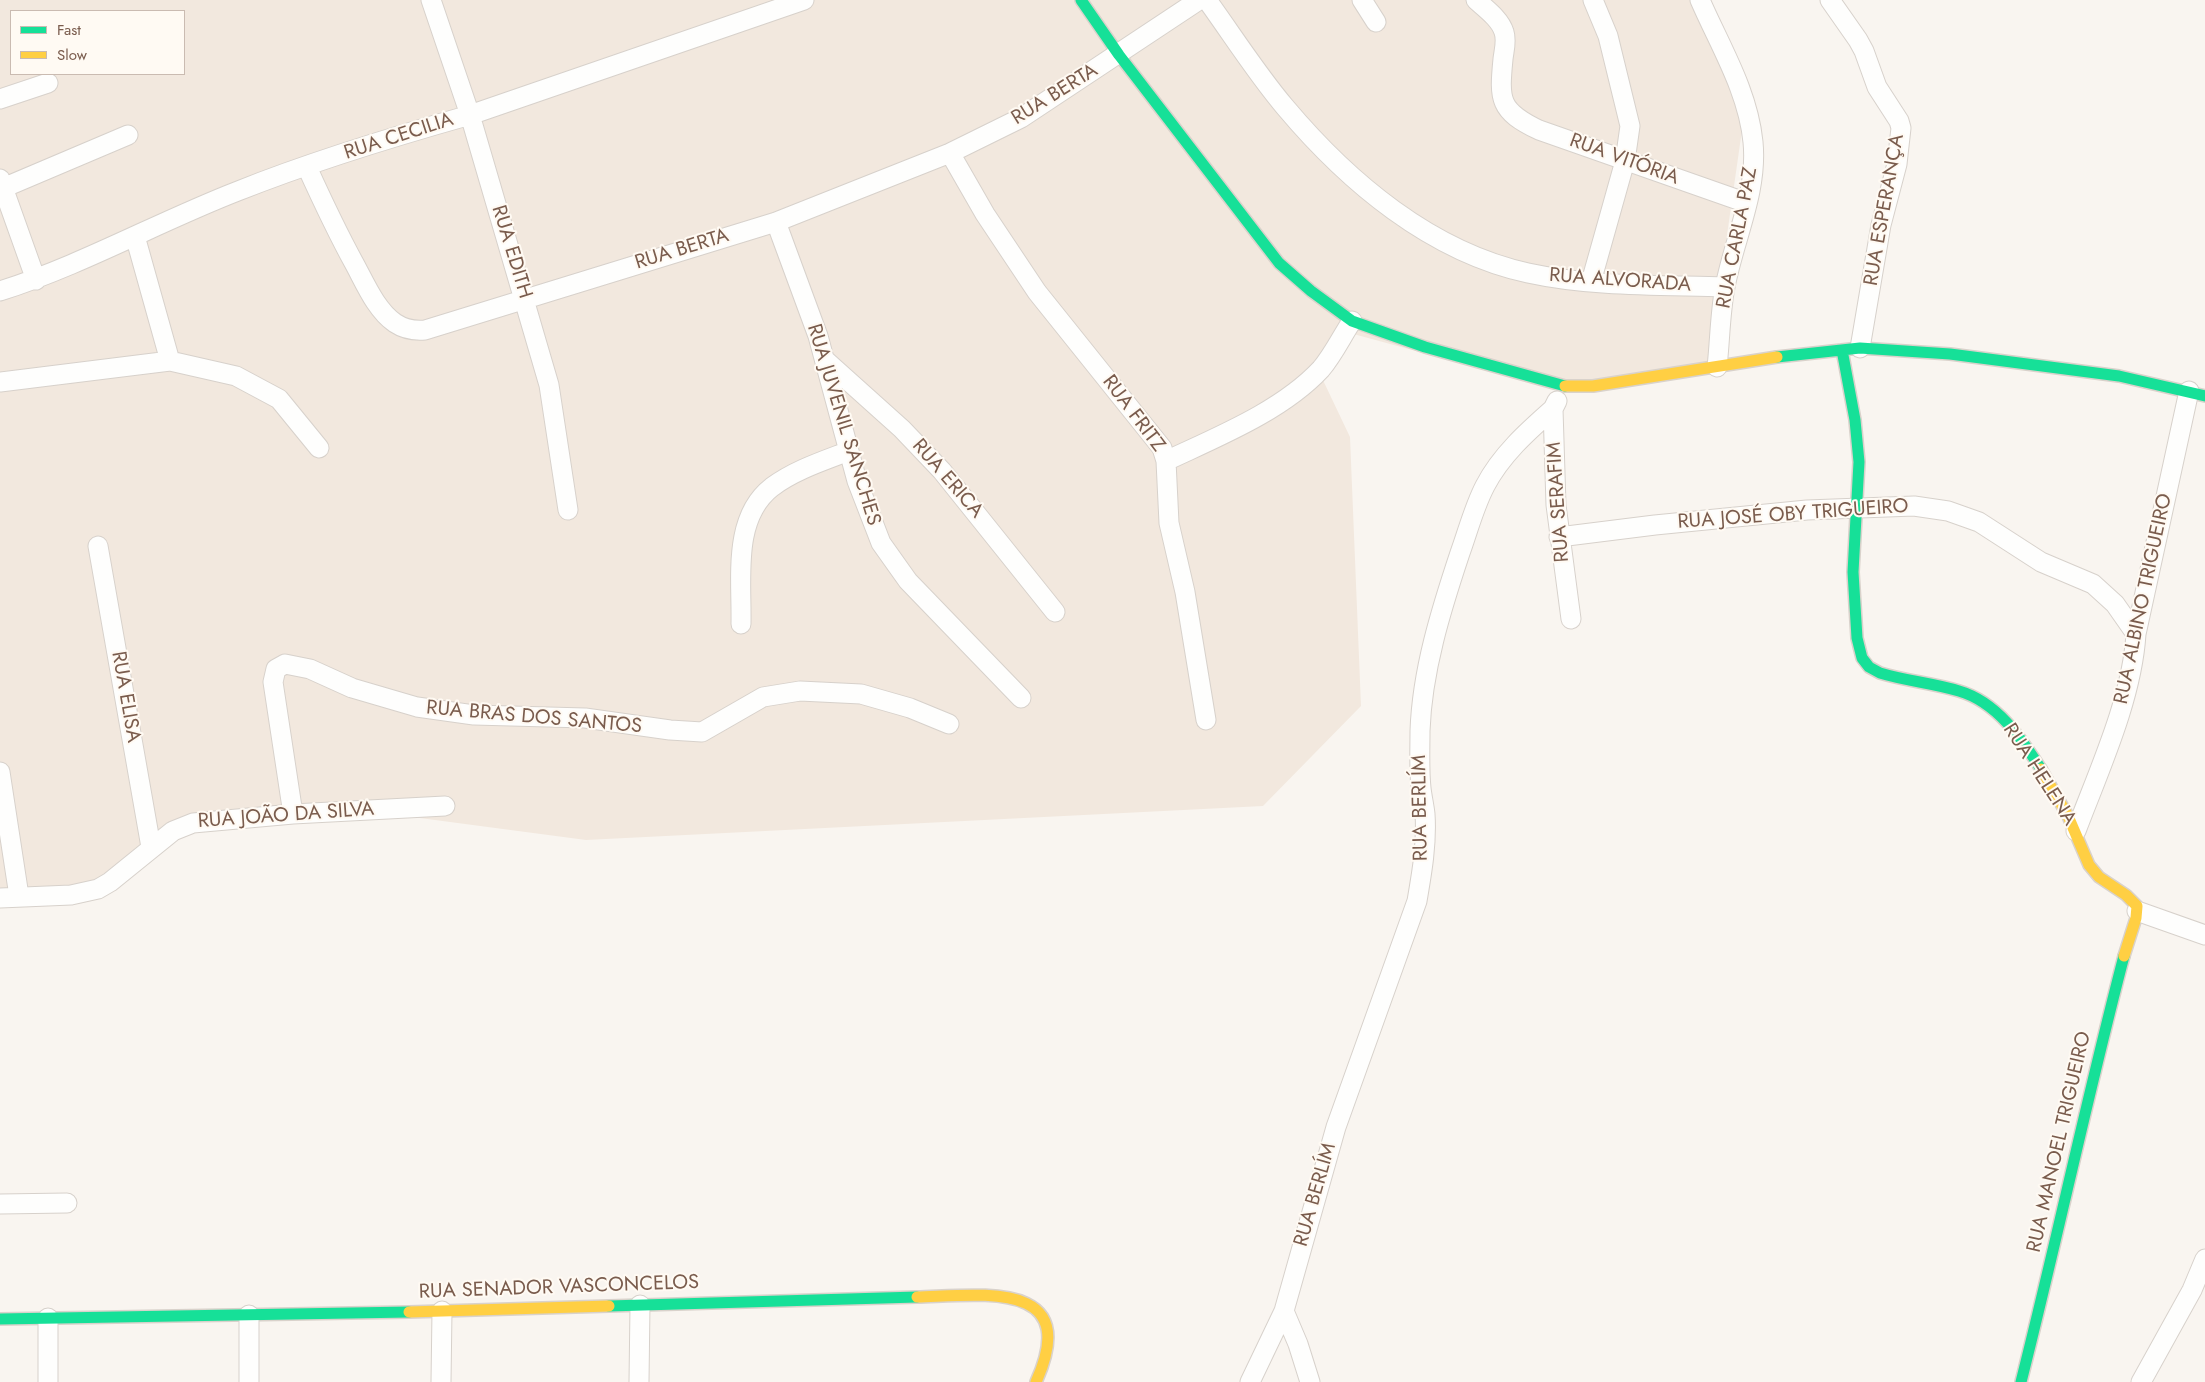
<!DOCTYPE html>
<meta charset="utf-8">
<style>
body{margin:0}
#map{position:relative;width:2205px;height:1382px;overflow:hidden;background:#f9f5f0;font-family:Jost,sans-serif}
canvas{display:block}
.legend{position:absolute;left:10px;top:10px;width:175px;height:65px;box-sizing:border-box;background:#fffaf3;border:1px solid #cabbb1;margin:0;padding:6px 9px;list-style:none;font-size:15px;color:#7a5c4d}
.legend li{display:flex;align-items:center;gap:10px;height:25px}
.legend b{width:25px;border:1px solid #cabbb1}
</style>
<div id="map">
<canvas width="2205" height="1382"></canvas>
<ul class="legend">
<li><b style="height:6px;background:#16e098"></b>Fast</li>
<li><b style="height:6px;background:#ffcf43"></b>Slow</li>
</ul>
</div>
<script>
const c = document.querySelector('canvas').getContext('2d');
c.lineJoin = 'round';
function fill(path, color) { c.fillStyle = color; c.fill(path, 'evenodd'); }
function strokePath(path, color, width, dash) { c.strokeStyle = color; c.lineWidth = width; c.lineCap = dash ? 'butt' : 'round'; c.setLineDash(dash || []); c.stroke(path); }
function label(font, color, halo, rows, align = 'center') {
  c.font = font + ' Jost,sans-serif'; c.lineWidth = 4; c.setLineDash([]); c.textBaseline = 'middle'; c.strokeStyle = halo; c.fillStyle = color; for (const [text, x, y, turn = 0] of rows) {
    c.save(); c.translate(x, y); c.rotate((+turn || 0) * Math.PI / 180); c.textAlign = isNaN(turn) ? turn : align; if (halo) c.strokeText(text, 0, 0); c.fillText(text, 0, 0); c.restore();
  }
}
fill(new Path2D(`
 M0,0H1700L1746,102L1708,368L1567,392L1346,332L1321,376L1350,437L1361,706L1263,806L586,840L367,811L182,826L96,896L0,899ZM11,11H184V74H11Z`), '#f2e8de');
const street = new Path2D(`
 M431,0L470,115L549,385L568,510
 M1207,0C1233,36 1257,74 1285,107C1348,182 1431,252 1528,273C1592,287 1660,285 1725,287
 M1362,0L1376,22
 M1476,0C1486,9 1500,19 1504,32C1507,41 1504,50 1503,59C1499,100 1499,111 1539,130L1747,203
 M1700,0C1720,46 1748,91 1753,142C1758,192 1734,239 1725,287C1720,313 1720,341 1717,367
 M1830,0L1858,40L1864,51L1877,87L1899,121L1901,128L1897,164L1881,225L1860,348
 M0,99L48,83
 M950,153L985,214L1037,292L1162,448L1166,461L1169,523L1185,592L1206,720
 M307,167C322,200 337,232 354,263C365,283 376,310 395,323C404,329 414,331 425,330L776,222L950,153L1021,118L1199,0
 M0,179L36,280
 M3,188L128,135
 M776,222L818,336L857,481L881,543L908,581L1021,698
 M135,236L170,361
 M1591,282L1625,161L1630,126L1608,36L1593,0
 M0,291C82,265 158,222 238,191C313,161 392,137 470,115L804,0
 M824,359L902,429L942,471L1055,612
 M0,382L170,361L236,376L279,399L319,448
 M1557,401L1553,409L1556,505L1571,619
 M1166,461C1217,437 1282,411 1321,369C1333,355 1342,336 1352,321
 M1559,537L1655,525L1807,510L1914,506L1948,511L1979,522L2041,562L2093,584L2115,604L2136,634
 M98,546L151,847
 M741,624C742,579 732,518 772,487C795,470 823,461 849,451
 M0,772L19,896
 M293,814L273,682L276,669L285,664L310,669L352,688L417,707L474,715L585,718L670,730L702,732L763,697L800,691L861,694L910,708L949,724
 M2076,831C2099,770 2132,699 2136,634L2189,391
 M0,898L71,895L98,889L110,882L173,831L193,823L293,814L445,806
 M2137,911L2205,935
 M0,1204L67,1203
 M1284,1311L1298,1344L1310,1382
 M48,1318V1382
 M249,1382V1315
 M441,1382L442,1311
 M639,1382L640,1305
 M1250,1382L1284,1311L1336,1127L1417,901C1422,872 1427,843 1425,814C1424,805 1422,797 1421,788C1419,769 1420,749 1420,731C1422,671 1441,610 1460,553C1468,531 1474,507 1485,486C1501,455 1528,431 1553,409
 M2141,1382L2192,1290L2205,1259`);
const fast = new Path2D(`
 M1081,0L1119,55L1279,263L1311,291L1352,321L1425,347L1565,386
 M1842,350L1855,420L1859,462L1853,572L1857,638L1862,658L1869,667L1880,673C1906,681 1933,683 1959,691C1997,702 2021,738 2041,769
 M1777,357L1860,348L1950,354L2119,376L2205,396
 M609,1306L917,1297
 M0,1319L409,1312
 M2021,1382C2057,1240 2087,1097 2124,956`);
const slow = new Path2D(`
 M1565,386H1593L1777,357
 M2041,769L2068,816L2089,865L2099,877L2126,895L2137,906L2136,918L2124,956
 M917,1297C984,1295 1082,1280 1036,1382
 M409,1312L609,1306`);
strokePath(street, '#d7d1cb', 21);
strokePath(fast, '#d9d2cb', 14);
strokePath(slow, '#d9d2cb', 14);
strokePath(street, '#fefefd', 19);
strokePath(fast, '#16e098', 11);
strokePath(slow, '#ffcf43', 11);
label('20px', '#7a5c4d', '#fffaf3', [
 ["RUA BERTA",1055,95,-32],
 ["RUA CECILIA",399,137,-18],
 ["RUA VITÓRIA",1624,160,20],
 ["RUA ESPERANÇA",1885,210,-80],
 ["RUA CARLA PAZ",1738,238,-79],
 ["RUA BERTA",682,250,-17],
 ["RUA EDITH",511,252,73],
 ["RUA ALVORADA",1620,281,4],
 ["RUA FRITZ",1133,414,53],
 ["RUA JUVENIL SANCHES",843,425,73],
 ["RUA ERICA",947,479,49],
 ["RUA SERAFIM",1559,502,-94],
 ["RUA JOSÉ OBY TRIGUEIRO",1793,515,-4],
 ["RUA ALBINO TRIGUEIRO",2144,599,-78],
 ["RUA ELISA",125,697,80],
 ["RUA BRAS DOS SANTOS",534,718,5],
 ["RUA HELENA",2039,775,57],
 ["RUA BERLÍM",1421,808,-91],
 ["RUA JOÃO DA SILVA",286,816,-4],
 ["RUA MANOEL TRIGUEIRO",2060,1142,-77],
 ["RUA BERLÍM",1316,1195,-74],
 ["RUA SENADOR VASCONCELOS",559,1288,-2]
]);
</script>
